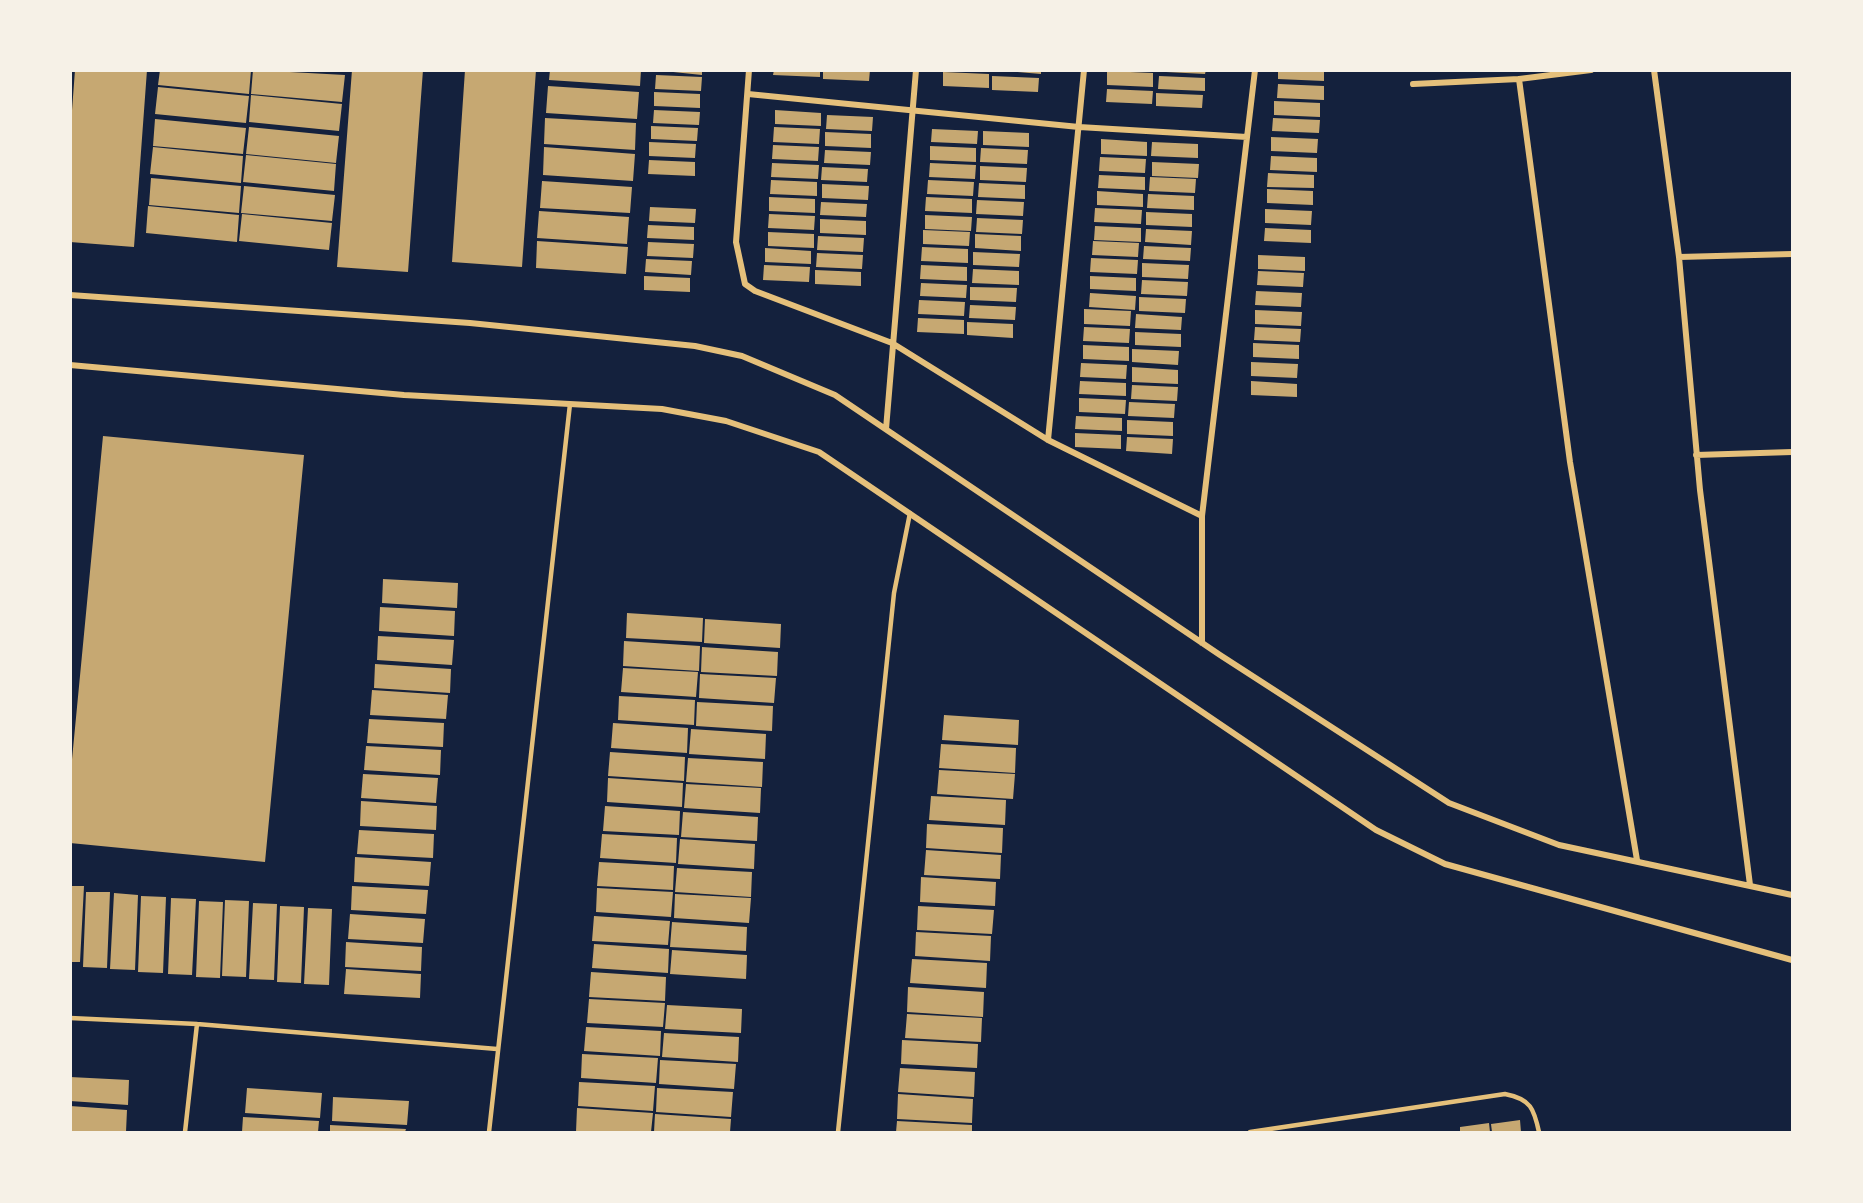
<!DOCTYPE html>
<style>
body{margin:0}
#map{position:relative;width:1863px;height:1203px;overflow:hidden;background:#14213d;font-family:"Playfair Display",serif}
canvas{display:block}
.frame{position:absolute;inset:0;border:72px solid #f6f1e7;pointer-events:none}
</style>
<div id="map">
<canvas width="1863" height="1203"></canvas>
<div class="frame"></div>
</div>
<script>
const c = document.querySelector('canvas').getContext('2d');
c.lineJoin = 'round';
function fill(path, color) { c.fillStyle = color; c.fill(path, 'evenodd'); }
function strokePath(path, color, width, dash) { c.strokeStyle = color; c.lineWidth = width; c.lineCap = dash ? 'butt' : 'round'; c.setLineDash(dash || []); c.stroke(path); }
fill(new Path2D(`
 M75,70H147L134,247L70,242V137Z
 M160,70H251L249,94L158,85Z
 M253,70L345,75L342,102L251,94Z
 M352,70H423L408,272L337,267Z
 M465,70H536L522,267L452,262Z
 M550,70H641L640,86L549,80Z
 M654,70H702V75Z
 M774,70H820V77L773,75Z
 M823,70H870L869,81L823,79Z
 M994,70H1041V74Z
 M1166,70H1206L1205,74L1166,72Z
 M1278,70H1324V81L1278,79Z
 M1107,71L1153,73V87L1107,85Z
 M943,72L989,74V88L943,86Z
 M656,75L702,77L701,91L655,89Z
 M992,76L1039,78L1038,92L992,90Z
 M1159,76L1205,78V91L1158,89Z
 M1278,84L1324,86V100L1277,98Z
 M548,86L639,92L637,119L546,113Z
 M158,87L249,96L246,123L155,114Z
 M1107,89L1153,91L1152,104L1106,102Z
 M654,92L700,94V108L654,106Z
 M1156,93L1203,95L1202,108L1156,106Z
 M251,95L342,104L339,131L249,122Z
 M1274,101L1320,103V117L1274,115Z
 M654,110L700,112L699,125L653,123Z
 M775,110L821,113V126L775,124Z
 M827,115L873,117L872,131L826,129Z
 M545,118L636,123L635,150L544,144Z
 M1273,118L1320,120L1319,133L1272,131Z
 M155,119L246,128L243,154L153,146Z
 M651,126L698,128L697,141L651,139Z
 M249,127L339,136L336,163L246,154Z
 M774,127L820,129L819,144L773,142Z
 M932,129L978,131L977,144L931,142Z
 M983,131L1029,133V147L983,145Z
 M825,132L871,134V148L825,146Z
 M1271,137L1318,139L1317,153L1271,151Z
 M1101,139L1147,142V156L1101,154Z
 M649,142L696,144L695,158L649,156Z
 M1152,142L1198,144V158L1151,156Z
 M773,145L819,147L818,161L772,159Z
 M930,146L976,148V162L930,160Z
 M153,147L243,156L241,183L150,174Z
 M544,147L635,154L633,181L543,175Z
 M981,148L1028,150L1027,164L980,162Z
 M825,150L871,152L870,165L824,163Z
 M246,155L336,164L334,191L243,182Z
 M1271,156L1317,158V172L1270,170Z
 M1100,157L1146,159L1145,173L1099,171Z
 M649,160L695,162V176L648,174Z
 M1152,162L1199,164L1198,178L1152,176Z
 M772,163L819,165L818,179L771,177Z
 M930,163L976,165L975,179L929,177Z
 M980,166L1027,168L1026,182L980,180Z
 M822,167L868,169L867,182L821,180Z
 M1268,173L1314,175V188L1267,187Z
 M1099,175L1145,177V190L1098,188Z
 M1150,177L1196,179L1195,193L1149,191Z
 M151,178L241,186L239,213L149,205Z
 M771,180L817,182V196L770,194Z
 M928,180L974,182L973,196L927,194Z
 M542,181L632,187L630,213L540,208Z
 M979,183L1025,185V199L978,197Z
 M822,184L869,186L868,200L822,198Z
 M244,186L335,195L332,221L241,213Z
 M1267,189L1313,191V205L1267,203Z
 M1097,191L1143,194V207L1097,205Z
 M1148,194L1194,196V210L1147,208Z
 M769,197L815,199V213L769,211Z
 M926,197L972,199V213L925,211Z
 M977,200L1024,202L1023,216L976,214Z
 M821,202L867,204L866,217L820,215Z
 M148,206L239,215L237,242L146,233Z
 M650,207L696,209L695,223L649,221Z
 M1095,208L1142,210L1141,224L1094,222Z
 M1265,209L1312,211L1311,225L1265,223Z
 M539,211L629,217L627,244L537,238Z
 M1146,212L1192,214V227L1146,225Z
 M242,214L332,223L329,250L239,241Z
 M769,214L815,216L814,230L768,228Z
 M925,215L972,217L971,231L925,229Z
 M977,218L1023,220L1022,234L976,232Z
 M820,219L866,221V235L820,233Z
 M648,225L694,227V240L647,238Z
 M1095,226L1141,228V242L1094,240Z
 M1265,228L1311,230V243L1264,241Z
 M1146,229L1192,231L1191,245L1145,242Z
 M923,230L970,232L969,246L923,244Z
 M768,232L814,234V248L768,246Z
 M975,234L1021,236V251L975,248Z
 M818,236L864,238L863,252L817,250Z
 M537,241L628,247L626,274L536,268Z
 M1093,241L1139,243L1138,257L1092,255Z
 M648,242L694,244L693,258L647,256Z
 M1144,246L1191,248L1190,261L1143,259Z
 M922,247L968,249V263L921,261Z
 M765,248L811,251V264L765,262Z
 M973,252L1020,254L1019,267L973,265Z
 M817,253L863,255L862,269L816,267Z
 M1258,255L1305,257V271L1258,269Z
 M1091,258L1138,260L1137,274L1090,272Z
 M646,259L692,261L691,275L645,272Z
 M1142,263L1189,265L1188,279L1142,277Z
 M764,265L810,267L809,282L763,280Z
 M921,265L967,267V281L920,279Z
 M973,269L1019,271V285L972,283Z
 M815,270L861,272V286L815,284Z
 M1258,271L1304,273L1303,287L1257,285Z
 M644,276L690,278V292L644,290Z
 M1090,276L1136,278V291L1090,289Z
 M1142,280L1188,282L1187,296L1141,294Z
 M921,283L967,285L966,298L920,296Z
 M970,287L1017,288L1016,302L970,300Z
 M1256,291L1302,293L1301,307L1255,305Z
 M1090,293L1136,296L1135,310L1089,307Z
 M1139,297L1186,299L1185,313L1139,311Z
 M919,300L965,302L964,316L918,314Z
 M970,305L1016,307L1015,320L969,318Z
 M1084,309L1131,311L1130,326L1084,324Z
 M1255,310L1302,312L1301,326L1255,324Z
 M1136,314L1182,317L1181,330L1135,328Z
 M918,318L964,320V334L917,332Z
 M967,322L1013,324V338L967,335Z
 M1084,327L1130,329L1129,343L1083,341Z
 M1255,327L1301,329L1300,342L1254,340Z
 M1135,332L1181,334V347L1135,345Z
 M1253,343L1299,345V359L1253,357Z
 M1083,345L1129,347V361L1083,359Z
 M1132,349L1179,351L1178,365L1132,362Z
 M1251,362L1298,364L1297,378L1251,376Z
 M1081,363L1127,365L1126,379L1080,377Z
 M1132,367L1178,370V384L1132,382Z
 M1080,381L1126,383V396L1079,394Z
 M1251,381L1297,384V397L1251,395Z
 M1132,385L1178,387L1177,401L1131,399Z
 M1079,398L1126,400L1125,414L1079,412Z
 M1129,402L1175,404L1174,418L1128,416Z
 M1076,416L1122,418V431L1075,429Z
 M1127,420L1173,422V436L1127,434Z
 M1075,433L1121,435V449L1075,447Z
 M103,436L304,455L265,862L70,843V780Z
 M1127,437L1173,439L1172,454L1126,451Z
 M383,579L458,583L457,608L382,603Z
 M380,607L455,611L454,636L379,631Z
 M627,613L703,618L702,642L626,638Z
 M705,619L781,624L780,648L704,643Z
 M378,636L454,640L452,665L377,660Z
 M624,641L700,646L699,671L623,666Z
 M702,647L778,652L777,676L701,672Z
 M375,664L451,669L450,693L374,688Z
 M623,668L698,672L696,697L621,692Z
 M700,674L776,678L774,703L699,698Z
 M372,690L448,695L446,719L370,715Z
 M619,696L695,700L694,725L618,720Z
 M697,702L773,706L772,731L696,726Z
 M944,715L1019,720L1018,745L942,740Z
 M369,719L444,723L443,747L367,743Z
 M613,723L688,728L687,753L611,748Z
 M691,729L766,734L765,759L689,754Z
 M941,744L1016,748L1015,773L939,768Z
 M366,746L441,750L440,775L364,770Z
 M610,752L685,757L684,781L608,776Z
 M688,758L763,762L762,787L686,782Z
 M939,770L1015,774L1013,799L937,794Z
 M363,774L438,778L436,803L361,798Z
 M608,778L683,783L682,807L607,802Z
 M686,784L761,788L760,813L684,808Z
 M931,796L1006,800L1005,825L929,820Z
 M361,801L437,806L436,830L360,826Z
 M605,806L680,811L679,835L603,831Z
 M683,812L758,817L757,841L681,837Z
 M927,824L1003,828L1002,853L926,848Z
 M359,830L434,834L433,858L357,854Z
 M602,834L677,838L676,863L600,858Z
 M680,839L755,844L754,869L678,864Z
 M926,850L1001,855L1000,879L924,875Z
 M355,857L431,862L429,886L354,882Z
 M599,862L674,866L673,890L597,886Z
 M677,868L752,872L751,897L675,892Z
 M921,877L996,882L995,906L920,902Z
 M70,886H84L80,962H70Z
 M352,886L428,890L426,914L351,910Z
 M597,888L673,892L671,917L596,912Z
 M86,892H110L107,968L83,967Z
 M114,893L138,895L135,970L110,969Z
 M675,894L751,898L749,923L674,918Z
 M141,896L166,897L163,973L138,972Z
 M171,898L196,899L192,975L168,974Z
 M225,900L249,901L246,977L222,976Z
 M199,901L223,902L220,978L196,977Z
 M253,903L277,904L274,980L249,979Z
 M280,906L304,907L301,983L277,982Z
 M918,906L994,910L992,934L917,930Z
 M308,908L332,909L329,985L304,984Z
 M350,914L425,919L423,943L348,939Z
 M594,916L670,921L668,945L592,941Z
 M672,922L747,927L746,951L670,947Z
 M916,932L991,936L990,961L915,956Z
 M346,942L422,947L421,971L345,967Z
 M594,944L669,949L668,973L592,968Z
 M672,950L747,955L746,979L670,974Z
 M912,959L987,963L986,988L910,983Z
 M346,969L421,974L420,998L344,994Z
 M591,972L666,977L665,1001L589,997Z
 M908,987L984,992L983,1017L907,1012Z
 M589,999L665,1003L663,1027L587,1023Z
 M667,1005L742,1009L741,1033L665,1029Z
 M907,1014L982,1018L981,1042L905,1038Z
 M586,1027L661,1031L660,1056L584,1051Z
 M664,1033L739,1037L738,1062L662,1057Z
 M902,1040L978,1044L977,1068L901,1064Z
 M582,1054L658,1058L656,1083L581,1078Z
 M660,1060L736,1064L734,1089L659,1084Z
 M900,1068L975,1072L974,1097L898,1092Z
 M70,1077L129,1080L128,1105L70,1101Z
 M579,1082L655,1086L653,1111L578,1106Z
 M247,1088L322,1093L320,1118L245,1113Z
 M657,1088L733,1092L731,1117L656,1112Z
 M898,1094L973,1099L972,1123L897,1119Z
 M333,1097L409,1101L407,1125L332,1121Z
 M70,1106L127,1110L126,1132L70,1131Z
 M577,1108L653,1113L651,1132H576Z
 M655,1114L731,1119L730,1132H654Z
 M243,1117L319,1121L318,1132H242Z
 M1520,1120L1521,1132H1492L1491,1124Z
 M897,1121L972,1125V1132H896Z
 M1489,1123L1490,1132H1460V1127Z
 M330,1125L406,1129L405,1132H330Z`), '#c6a872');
strokePath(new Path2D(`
 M70,1018L197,1024L497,1049
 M185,1132L197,1024
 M489,1132L570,404
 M838,1132L894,593L910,513
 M1250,1132L1505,1094C1531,1099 1534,1109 1539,1132`), '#e5c07b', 4.5);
strokePath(new Path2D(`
 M749,70L736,242L745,284L755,291L892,343L1048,440L1202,516
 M1654,70L1679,257L1700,490L1750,885
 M1519,79L1570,462L1637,860
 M1413,84L1519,79L1591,70
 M748,94L1079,127L1247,137
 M1679,257L1792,254
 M70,295L470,323L695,346L742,356L835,395L1220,655L1449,803L1559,845L1792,895
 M70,365L404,395L662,409L726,421L819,452L1376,830L1445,864L1792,960
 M886,429L916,70
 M1048,440L1084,70
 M1696,455L1792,452
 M1202,643V516L1255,70`), '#e5c07b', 6);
</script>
